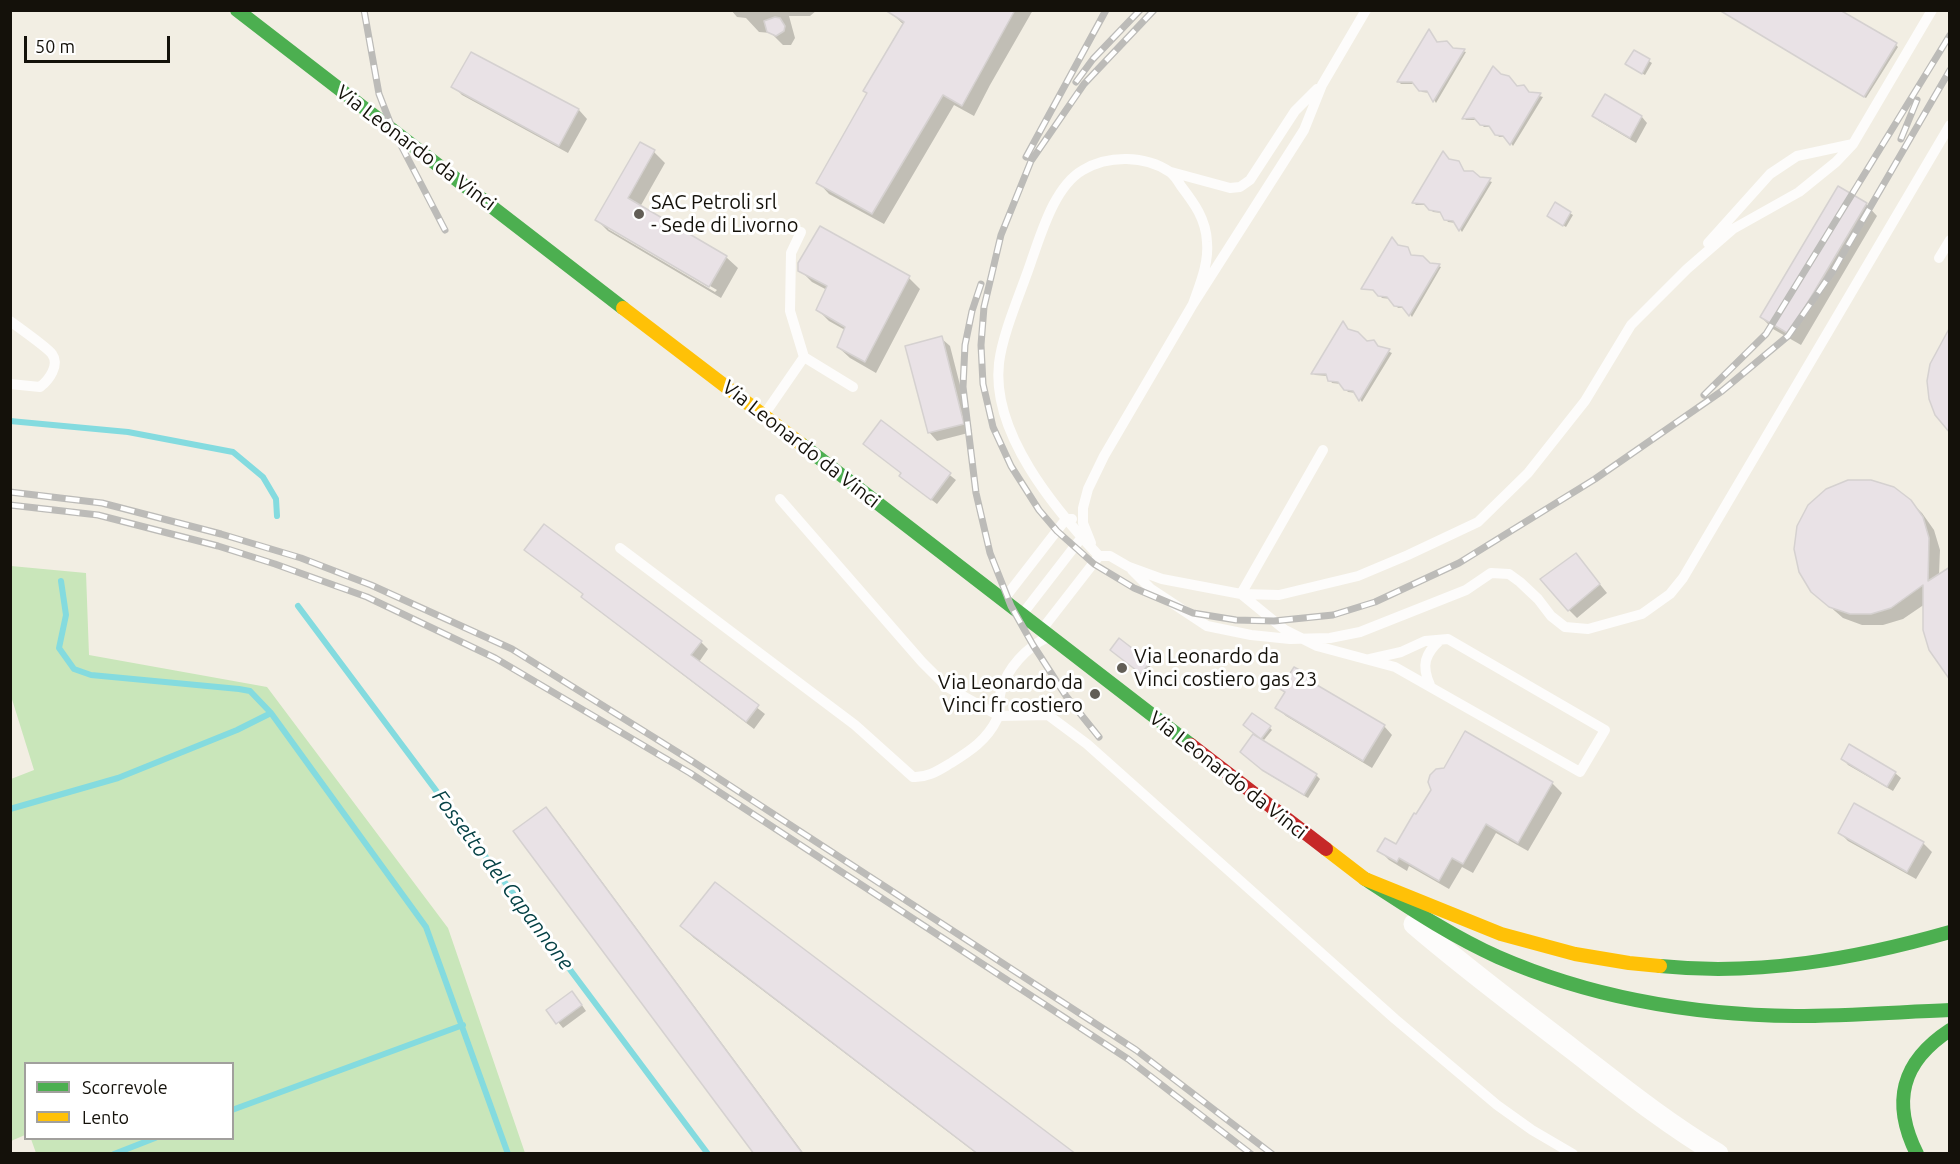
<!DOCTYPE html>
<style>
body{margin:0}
#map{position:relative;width:1960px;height:1164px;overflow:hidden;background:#f2eee3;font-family:Ubuntu,sans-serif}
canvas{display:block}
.frame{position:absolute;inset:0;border:12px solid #14110a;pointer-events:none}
.legend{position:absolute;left:24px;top:1062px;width:210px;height:78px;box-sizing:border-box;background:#fff;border:2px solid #a1a09d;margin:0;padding:8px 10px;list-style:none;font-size:18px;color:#14110a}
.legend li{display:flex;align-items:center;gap:12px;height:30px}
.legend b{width:30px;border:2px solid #a1a09d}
.scale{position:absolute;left:24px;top:36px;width:146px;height:27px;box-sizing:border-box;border:3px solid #14110a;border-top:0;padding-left:8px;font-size:18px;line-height:21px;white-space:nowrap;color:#14110a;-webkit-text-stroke:4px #fff;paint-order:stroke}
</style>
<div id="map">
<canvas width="1960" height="1164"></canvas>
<div class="frame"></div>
<ul class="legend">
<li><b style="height:8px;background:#4caf50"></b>Scorrevole</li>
<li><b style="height:8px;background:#ffc107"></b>Lento</li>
</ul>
<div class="scale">50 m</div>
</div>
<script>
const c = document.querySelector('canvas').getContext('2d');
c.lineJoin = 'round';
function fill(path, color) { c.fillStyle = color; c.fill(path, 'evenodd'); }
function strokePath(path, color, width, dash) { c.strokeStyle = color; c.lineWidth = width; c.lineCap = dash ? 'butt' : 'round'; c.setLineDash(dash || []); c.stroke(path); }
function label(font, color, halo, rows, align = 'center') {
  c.font = font + ' Ubuntu,sans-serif'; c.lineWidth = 6; c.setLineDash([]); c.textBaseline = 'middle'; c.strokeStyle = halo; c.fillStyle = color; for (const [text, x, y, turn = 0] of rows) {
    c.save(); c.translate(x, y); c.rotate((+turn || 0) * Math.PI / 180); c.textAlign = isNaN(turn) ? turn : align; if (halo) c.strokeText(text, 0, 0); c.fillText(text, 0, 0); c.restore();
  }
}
fill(new Path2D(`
 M11,566L86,573L89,655L267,687L448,928L525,1153H36L31,1139L232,1138V1064H26L25,1135L11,1141V779L34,770L11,696Z`), '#c9e6ba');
fill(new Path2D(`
 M731,10H817L810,16H789L795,38L791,45H783L771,33L759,32L746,18L737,17Z
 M890,10H1033L990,85L974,116L954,105L884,224L829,194L818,182L868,94L865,91L904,25L890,12Z
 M1734,18L1896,45L1898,47L1866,98Z
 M1437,44L1466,52L1436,103L1430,93L1422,92L1415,84H1401L1399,82Z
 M1634,52L1652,63L1645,75L1629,66Z
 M472,54L579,110L587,119L568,153L462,95L453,86Z
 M1517,87L1529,93L1543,97L1513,146L1506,137H1499L1492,127H1484L1477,120H1466L1464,118Z
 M1605,96L1642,117L1647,123L1636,143L1599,121L1594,116Z
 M654,152L665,163L640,207L726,257L738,268L721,298L608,231L597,220ZM608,226L717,290L715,292L608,229Z
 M1449,160L1465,173L1492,182L1462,232L1456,223L1448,222L1442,213L1433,212L1427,205H1416L1414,203Z
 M1555,204L1573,215L1566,227L1548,216Z
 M1866,204L1877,216L1801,345L1773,329L1761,317Z
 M1398,246L1407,249L1412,257L1441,267L1412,317L1405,308H1398L1391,299L1382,298L1376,291L1363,288Z
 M800,270L909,278L920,289L876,373L850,358L838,347L845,330L829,321L817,309L827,290L812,282Z
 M1349,331L1366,342L1392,353L1362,402L1356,393L1348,392L1341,384L1332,383L1328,376L1315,375L1313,373Z
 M941,338L950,346L972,432L937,441L929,432Z
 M882,422L956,480L937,504L907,481Z
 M1910,501L1922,513L1934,530L1940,550L1939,575L1925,604L1903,619L1883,625H1862L1843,618L1812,591Z
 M1576,555L1607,593L1577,618L1569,610Z
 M585,595L701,642L708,649L699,662L765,714L754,729L590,604L583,597Z
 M1114,652L1149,663L1151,665L1144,675Z
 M1306,676L1314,684L1384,726L1392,735L1372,768L1286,716L1277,708Z
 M1247,727L1270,728L1272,730L1264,740Z
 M1246,756L1316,775L1320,779L1308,798L1268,774Z
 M1843,759L1895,773L1901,778L1893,791L1848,765Z
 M1444,769L1552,783L1562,793L1528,851L1496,833L1473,873L1462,867L1449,889L1409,866L1407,871L1389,860L1379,850L1397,846Z
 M1855,805L1923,843L1932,852L1916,879L1848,841L1839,832Z
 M546,809L557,821L804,1154H756Z
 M682,926L1073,1154H977L694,938Z
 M577,998L586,1011L563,1028L548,1010Z`), '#0003');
strokePath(new Path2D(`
 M10,421L128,432L233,452L263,477L276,499L277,516
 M61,581L66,615L59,648L74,669L91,675L239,689L250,691L271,713L426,927L508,1154
 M298,606L708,1154
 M10,809L118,778L237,730L271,713
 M232,1110L463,1025
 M114,1154L155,1138`), '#84dbdf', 6);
const building = new Path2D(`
 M885,10H1015L962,106L943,95L872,214L816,183L867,93L863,91L904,22Z
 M1719,10H1840L1897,43L1864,97Z
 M775,17L780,18L785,26L784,31L776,36L767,32L764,21Z
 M1429,29L1437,42L1447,41L1453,48L1465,49L1433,102L1427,91H1419L1412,82H1397Z
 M1634,50L1650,59L1642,74L1625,64Z
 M471,52L579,109L559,146L451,87Z
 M1493,66L1501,74L1509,76L1517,86L1524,85L1529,92L1541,93L1510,145L1503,136L1495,135L1489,126L1480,125L1474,118L1462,119Z
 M1605,94L1642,116L1630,138L1592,116Z
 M640,142L655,150L628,198L727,256L709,287L595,220Z
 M1443,151L1449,159L1459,161L1464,171H1473L1480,177L1491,178L1459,231L1453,221L1444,220L1440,212L1429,210L1424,204L1412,203Z
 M1838,186L1867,203L1789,334L1760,317Z
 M1555,202L1571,212L1563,226L1547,216Z
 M820,226L910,276L865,362L837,347L845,327L816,310L827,286L798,271V263Z
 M1392,237L1398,245L1408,247L1411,255L1423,256L1430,263L1440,264L1409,316L1402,307L1394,306L1387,297L1378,296L1373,290L1361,289Z
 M1343,321L1348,329L1358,332L1367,341L1374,340L1378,346L1390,349L1359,401L1353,391L1344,390L1338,382L1328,381L1326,374H1311Z
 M1950,327V433L1935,415L1929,399L1927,381L1930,364Z
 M942,336L964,424L928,433L905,346Z
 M881,420L951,473L931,500L899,476L901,473L863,444Z
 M1848,480H1871L1894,487L1911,500L1923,517L1929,538L1928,581L1950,567V680L1929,650L1923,630V585L1891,608L1871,614H1850L1829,607L1811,592L1799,572L1794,549L1797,526L1808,505L1826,489Z
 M544,524L702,641L691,655L759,705L746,722L581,597L583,594L524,550Z
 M1576,553L1600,584L1568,611L1540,579Z
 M1119,638L1150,662L1141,674L1110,650Z
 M1294,667L1307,674L1305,678L1385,725L1363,761L1275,708L1285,692L1280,689Z
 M1252,713L1271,726L1261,739L1243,725Z
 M1465,731L1553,782L1518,843L1486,824L1463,864L1452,858L1439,881L1399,858L1397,862L1377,851L1385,838L1396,844L1414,813L1416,814L1431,790L1428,782L1430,775L1436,769L1444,768Z
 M1253,734L1317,774L1304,795L1262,770L1240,752Z
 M1849,744L1896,772L1887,787L1841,759Z
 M1854,803L1924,842L1907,872L1838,833Z
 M546,807L803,1154H754L513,831Z
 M715,882L1076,1154H978L680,926Z
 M572,991L582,1005L556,1024L546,1010Z`);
fill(building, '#e9e2e6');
strokePath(building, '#d5d1d0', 1.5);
strokePath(new Path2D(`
 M1171,172L1230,188L1240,187L1250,180L1295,111L1317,89
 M801,232L791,253L790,311L804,357L853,387
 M1708,243L1770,174L1797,156L1853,144
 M1939,258L1950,240
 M10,321C18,327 48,348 52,354C60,365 49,380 40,387L10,384
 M764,415L804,357
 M1323,450L1241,594L1285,630L1317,646L1395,667L1580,772L1605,730L1448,639L1425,641L1401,652L1370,659
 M780,499L922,662L947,687L999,716L1048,715L1087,744L1395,1019L1497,1105L1532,1130L1573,1154
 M1091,543L1083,523V508L1088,489L1104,456L1193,304L1304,130L1322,85L1366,10
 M620,548L855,725L913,777C928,778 939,770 951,763C970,751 987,740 997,719C1001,710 998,700 1001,691C1007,668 1027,647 1048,637
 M1099,556C1055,509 991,433 999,363C1003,331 1022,290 1032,259C1042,231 1055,186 1083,170C1108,155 1145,155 1170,172C1174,175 1178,181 1181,186C1194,203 1206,219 1207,242C1209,263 1200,284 1193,304
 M1132,570L1151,589L1207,626L1251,635L1290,639L1330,638L1360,632L1466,590L1491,573L1509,574L1520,582L1538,599L1551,616L1565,627L1588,629L1642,614L1670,594L1683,578L1950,125
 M1004,599L1066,519H1072
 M1024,612L1082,537L1088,536
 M1043,628L1099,556H1110L1129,567L1162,579L1241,594L1279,595L1358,576L1408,555L1478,522L1528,473L1585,401L1631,325L1687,269L1733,229L1799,192L1836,162L1853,144L1932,10
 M1430,685C1421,665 1425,654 1440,640`), '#fdfcfb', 10);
strokePath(new Path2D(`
 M1414,924C1465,968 1519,1008 1572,1049C1620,1086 1666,1123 1718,1154`), '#fdfcfb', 21);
strokePath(new Path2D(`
 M237,10L623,308
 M801,444L1191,745
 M1365,879C1408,907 1451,936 1498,957C1592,998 1693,1015 1795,1016C1847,1016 1899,1012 1950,1010
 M1660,966C1759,976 1855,959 1950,932
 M1917,1154C1891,1102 1901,1062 1950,1030`), '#4caf50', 14);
strokePath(new Path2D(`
 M623,308L801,444
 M1326,849L1365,879L1501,934L1575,954L1629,963L1660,966`), '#ffc107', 14);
strokePath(new Path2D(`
 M1191,745L1326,849`), '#c62828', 14);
const rail = new Path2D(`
 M364,10L379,94L393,130L445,230
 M1154,10L1084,84L1031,161L1001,235L984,307L981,345L983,384L993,427L1011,466L1039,510L1057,531L1094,564L1134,588L1193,613L1236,620L1274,621L1333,615L1375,602L1459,563L1595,479L1722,391L1788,336L1833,271L1950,70
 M1076,82L1093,59L1140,10
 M1901,139L1917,100
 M1026,157L1106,10
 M981,284L972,311L965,345L963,387L976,493L990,553L1011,606L1033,645L1066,696L1099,737
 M1704,395L1766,334L1950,35
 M10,492L102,503L221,534L301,558L371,585L512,649L695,763L1136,1050L1272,1154
 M10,505L98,515L218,546L275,564L367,597L495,658L690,773L1128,1059L1251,1154`);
strokePath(rail, '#bcbbb8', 7);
strokePath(rail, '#fff', 4.5, [14]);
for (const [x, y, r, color] of [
 [639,214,6,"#625e56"],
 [1122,668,6,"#625e56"],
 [1095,694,6,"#625e56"]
]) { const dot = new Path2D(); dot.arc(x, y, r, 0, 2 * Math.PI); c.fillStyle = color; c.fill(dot); strokePath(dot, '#fff', 2); }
label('20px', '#14110a', '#fff', [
 ["Via Leonardo da Vinci",416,148,37],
 ["Via Leonardo da Vinci",801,444,38],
 ["Via Leonardo da Vinci",1228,775,38]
]);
label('20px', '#14110a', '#fff', [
 ["SAC Petroli srl",651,202],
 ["- Sede di Livorno",651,225],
 ["Via Leonardo da",1134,656],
 ["Vinci costiero gas 23",1134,679],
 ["Via Leonardo da",1083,682,"right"],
 ["Vinci fr costiero",1083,705,"right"]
], 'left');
label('italic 21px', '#054145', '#fff', [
 ["Fossetto del Capannone",503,880,53]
]);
</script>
